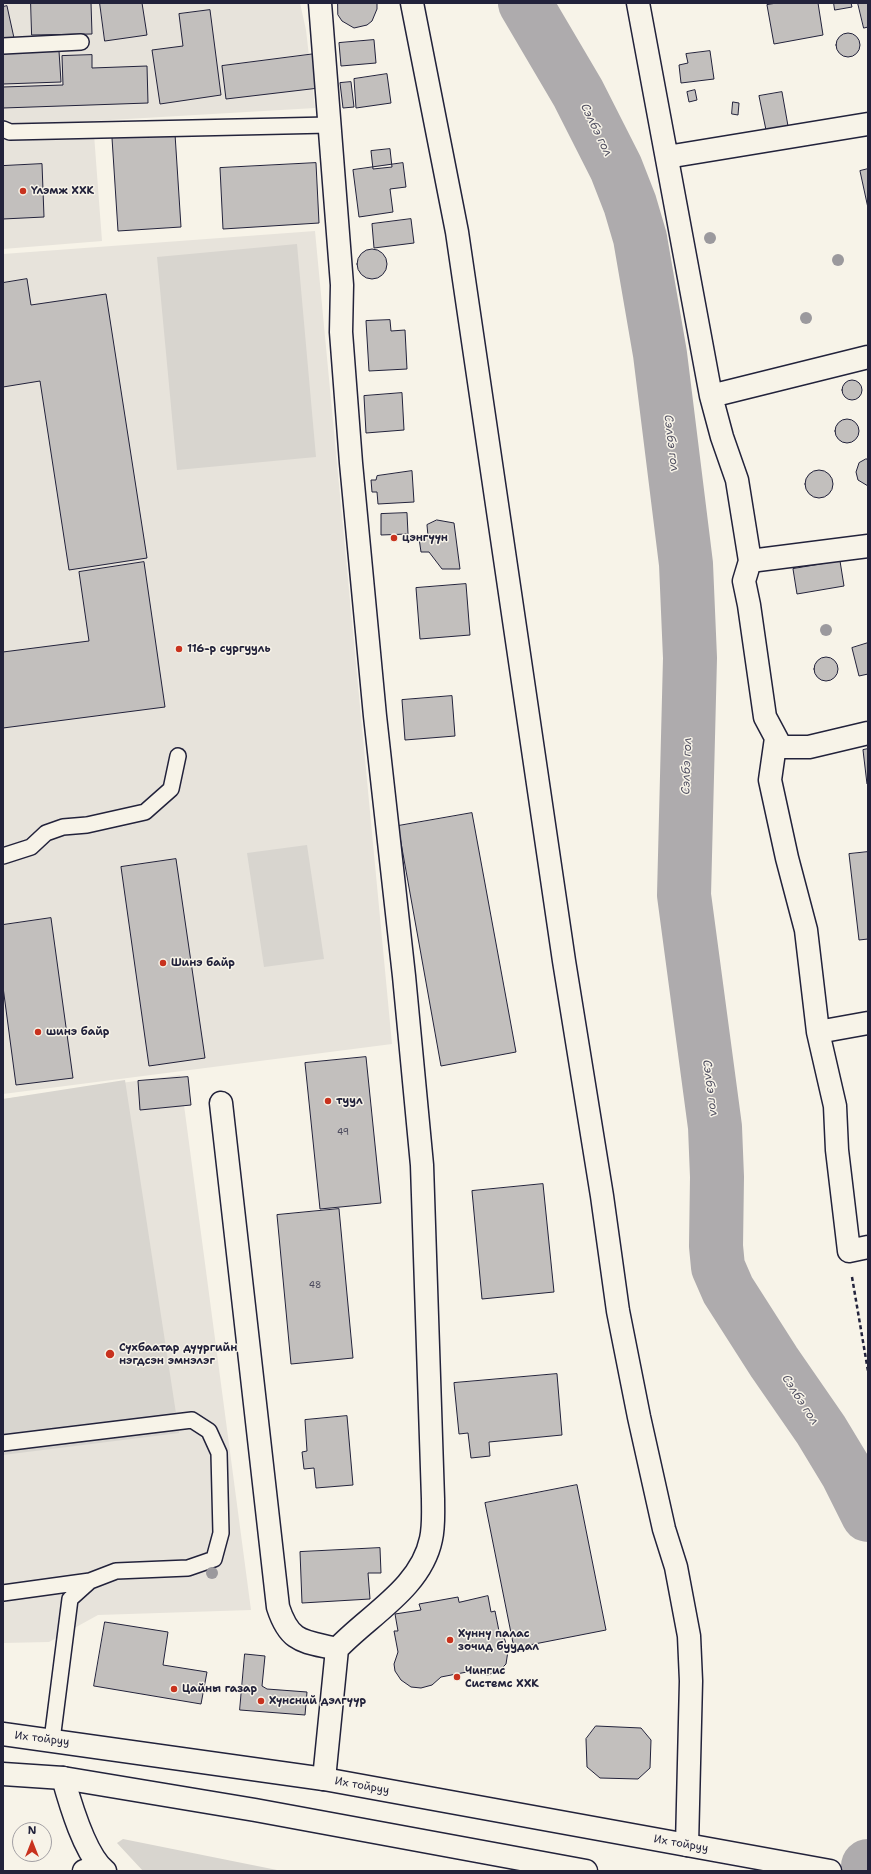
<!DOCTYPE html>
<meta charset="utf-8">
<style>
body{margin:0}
#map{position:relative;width:871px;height:1874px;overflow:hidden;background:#f7f3e8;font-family:"Shantell Sans",sans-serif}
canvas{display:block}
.frame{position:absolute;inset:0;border:4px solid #22223b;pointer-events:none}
.north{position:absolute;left:12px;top:1822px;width:40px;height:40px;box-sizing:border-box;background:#f7f3e8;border:1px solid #a29fa3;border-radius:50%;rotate:0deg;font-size:11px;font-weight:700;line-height:16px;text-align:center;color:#22223b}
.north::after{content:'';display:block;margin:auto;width:14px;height:18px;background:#c8321e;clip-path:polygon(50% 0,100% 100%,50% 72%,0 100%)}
</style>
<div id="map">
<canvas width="871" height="1874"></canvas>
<div class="frame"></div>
<div class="north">N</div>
</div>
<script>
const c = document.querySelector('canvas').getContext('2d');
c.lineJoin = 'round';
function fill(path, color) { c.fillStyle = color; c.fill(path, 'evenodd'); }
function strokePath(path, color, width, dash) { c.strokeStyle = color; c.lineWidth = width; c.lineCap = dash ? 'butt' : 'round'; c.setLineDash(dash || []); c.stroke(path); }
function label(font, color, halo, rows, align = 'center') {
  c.font = font + ' "Shantell Sans",sans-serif'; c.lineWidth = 3; c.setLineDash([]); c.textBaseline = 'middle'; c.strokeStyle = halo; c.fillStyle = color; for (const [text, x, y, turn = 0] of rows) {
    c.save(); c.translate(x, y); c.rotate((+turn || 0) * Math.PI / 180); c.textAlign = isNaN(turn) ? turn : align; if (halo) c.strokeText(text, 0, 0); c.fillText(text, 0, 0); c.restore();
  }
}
fill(new Path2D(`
 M3,3H300L306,30L315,108L93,121L102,241L3,249Z
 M315,231L392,1044L3,1094V254Z
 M180,1075L251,1610L98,1615L49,1642L3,1643V1099Z`), '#e7e3db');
fill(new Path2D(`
 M297,244L316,457L177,470L157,257Z
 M307,845L324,959L264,967L247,853Z
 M125,1080L179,1433L3,1455V1099Z
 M123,1839L282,1871H143L117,1843Z`), '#d8d5cf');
strokePath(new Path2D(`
 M525,3L578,93L616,168L630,204L640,238L660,354L686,564L690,658L684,895L715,1127L717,1177L716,1246L718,1267L728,1290L774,1362L821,1430L847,1473L868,1515
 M868,1871V1866`), '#aeabad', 54);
const building = new Path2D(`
 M31,3H91L92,34L32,35Z
 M100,3H142L147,35L105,41Z
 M338,3H377V9L372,21L367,25L354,28L342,21L338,15Z
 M777,3H818L823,35L774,44L767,5Z
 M834,3H851L852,7L835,10Z
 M858,3H868V27L864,28Z
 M7,6L14,38L3,40V7Z
 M210,10L221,95L160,104L152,50L183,46L179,14Z
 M836 45a12 12 0 1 1 24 0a12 12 0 1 1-24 0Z
 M374,40L376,63L341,66L339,43Z
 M59,51L61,82L3,84V53Z
 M710,51L714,79L681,83L679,65L688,63L686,54Z
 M315,54L319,88L226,99L222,66Z
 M92,55V68L147,66L148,103L3,108V87L63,85L62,56Z
 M387,74L391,103L356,108L354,79Z
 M351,82L354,107L343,108L340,83Z
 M695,90L697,100L689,102L687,92Z
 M782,92L788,126L766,130L759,96Z
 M733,102L739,103L738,115L732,114Z
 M175,134L181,227L118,231L112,138Z
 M390,149L392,167L373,169L371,151Z
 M316,163L319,223L223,229L220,168Z
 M403,163L406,187L390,189L393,212L359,217L353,170Z
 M42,164L44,217L3,219V166Z
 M868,169V208L860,171Z
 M411,219L414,243L374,248L372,224Z
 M357 264a15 15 0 1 1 30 0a15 15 0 1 1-30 0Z
 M27,279L31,305L106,294L147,558L69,570L40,381L3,387V283Z
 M390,320L391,331L405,330L407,369L369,371L366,321Z
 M842 390a10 10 0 1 1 20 0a10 10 0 1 1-20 0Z
 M402,393L404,430L366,433L364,396Z
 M835 431a12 12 0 1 1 24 0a12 12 0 1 1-24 0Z
 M866,459H868V486L858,480L856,472L859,463Z
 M805 484a14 14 0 1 1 28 0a14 14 0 1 1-28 0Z
 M412,471L414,502L378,504L377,492H372L371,480H376L377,476Z
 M407,513L408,534L381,535V514Z
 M437,520L454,523L460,569H442L429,552H421L419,538L428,536L427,525Z
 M840,561L844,586L797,594L793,569Z
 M144,562L165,707L3,728V652L89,641L79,572Z
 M466,584L470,635L420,639L416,588Z
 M868,643V674L859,676L852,648Z
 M814 669a12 12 0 1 1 24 0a12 12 0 1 1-24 0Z
 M452,696L455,736L405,740L402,700Z
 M868,749V784H867L863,750Z
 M472,813L516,1052L441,1066L398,826Z
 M868,852V939L859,940L849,854Z
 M176,859L205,1058L149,1066L121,867Z
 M51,918L73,1078L16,1085L3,987V925Z
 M366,1057L381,1203L320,1209L305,1063Z
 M188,1077L191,1105L140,1110L138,1081Z
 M543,1184L554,1292L482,1299L472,1191Z
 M339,1209L353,1358L291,1364L277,1215Z
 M557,1374L562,1435L489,1442L490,1456L471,1458L468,1433L459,1434L454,1383Z
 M347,1416L353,1485L316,1488L314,1468L304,1469L302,1452L307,1451L305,1420Z
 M577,1485L606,1630L514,1648L485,1503Z
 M380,1548L381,1573H368L370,1599L302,1603L300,1552Z
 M488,1596L491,1612L495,1611L499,1631L504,1637L508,1651L506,1664L501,1669L488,1675L472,1671L441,1677L432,1685L421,1688L411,1687L401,1680L395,1671L394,1664L398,1652L394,1631H398L395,1614L421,1610L419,1604L458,1597L459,1602Z
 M105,1622L168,1632L163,1665L207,1672L201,1704L94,1686Z
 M245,1654L265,1656L262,1686L267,1689L307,1692L305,1715L240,1710Z
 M596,1726L641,1728L651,1740L650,1768L638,1779L600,1778L587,1767L586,1739Z`);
fill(building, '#c2bfbd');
strokePath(building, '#22223b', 1);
const service = new Path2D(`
 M3,46L81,42
 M3,129L10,132L329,125
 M3,856L31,847L46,833L63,827L87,825L145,812L171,789L178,756
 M3,1443L192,1420L209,1431L219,1453L221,1533L214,1559L188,1568L116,1571L90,1581L70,1599L52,1740
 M3,1593L90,1581`);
const minor = new Path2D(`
 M320,3L342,285L341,332L351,463L375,716L404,976L422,1165L433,1499C433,1512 434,1526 431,1539C421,1588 369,1615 337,1649L324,1779
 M412,3L457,232L564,961L602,1196L618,1311L639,1417L664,1529L676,1567L689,1636L691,1681L687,1845
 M638,3L711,396L722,437L737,480L750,561L744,581L749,605L765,717L781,747H809L868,733
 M667,157L868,124
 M711,396L868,357
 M750,561L868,546
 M776,738L770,780L787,858L806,930L818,1032L835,1106L837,1150L849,1251L868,1247
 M818,1032L868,1023
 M221,1103L278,1607C290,1644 304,1641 337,1649
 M84,1871L98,1866`);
const tertiary = new Path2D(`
 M63,1778C70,1803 85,1855 105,1871`);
const primary = new Path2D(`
 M3,1734L324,1779L830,1871
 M3,1774L63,1778L255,1810L586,1871`);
strokePath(service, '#22223b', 18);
strokePath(minor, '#22223b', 25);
strokePath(tertiary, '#22223b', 25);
strokePath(primary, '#22223b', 25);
strokePath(new Path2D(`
 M852,1277L868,1371`), '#22223b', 2.5, [4, 3]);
strokePath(service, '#f7f3e8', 15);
strokePath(minor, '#f7f3e8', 22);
strokePath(tertiary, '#f7f3e8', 22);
strokePath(primary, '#f7f3e8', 22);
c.fillStyle = '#9b999d';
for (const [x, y] of [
 [710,238],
 [838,260],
 [806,318],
 [826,630],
 [212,1573]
]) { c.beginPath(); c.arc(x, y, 6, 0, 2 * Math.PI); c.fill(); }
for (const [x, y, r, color] of [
 [23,191,4,"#c8321e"],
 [394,538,4,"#c8321e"],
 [179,649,4,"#c8321e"],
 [163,963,4,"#c8321e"],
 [38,1032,4,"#c8321e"],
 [328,1101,4,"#c8321e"],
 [110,1354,5,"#c8321e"],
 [450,1640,4,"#c8321e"],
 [457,1677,4,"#c8321e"],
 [174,1689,4,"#c8321e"],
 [261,1701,4,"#c8321e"]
]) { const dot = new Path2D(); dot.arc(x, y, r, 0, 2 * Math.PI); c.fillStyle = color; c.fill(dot); strokePath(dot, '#f7f3e8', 1.5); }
label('9px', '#4a495c', null, [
 ["49",343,1133],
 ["48",315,1286]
]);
label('bold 11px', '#22223b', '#f7f3e8', [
 ["Үлэмж ХХК",31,191],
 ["цэнгүүн",402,538],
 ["116-р сургууль",187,649],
 ["Шинэ байр",171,963],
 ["шинэ байр",46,1032],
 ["туул",336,1101],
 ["Сүхбаатар дүүргийн",119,1348],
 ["нэгдсэн эмнэлэг",119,1361],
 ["Хүннү палас",458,1634],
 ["зочид буудал",458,1647],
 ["Чингис",465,1671],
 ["Системс ХХК",465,1684],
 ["Цайны газар",182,1689],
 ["Хүнсний дэлгүүр",269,1701]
], 'left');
label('11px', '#22223b', '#f7f3e8', [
 ["Их тойруу",42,1739,7],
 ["Их тойруу",362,1786,10],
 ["Их тойруу",681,1844,10]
]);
label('italic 12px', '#535263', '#f7f3e8', [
 ["Сэлбэ гол",596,130,64],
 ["Сэлбэ гол",671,443,83],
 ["Сэлбэ гол",687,766,-88],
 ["Сэлбэ гол",710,1088,82],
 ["Сэлбэ гол",800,1400,57]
]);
</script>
